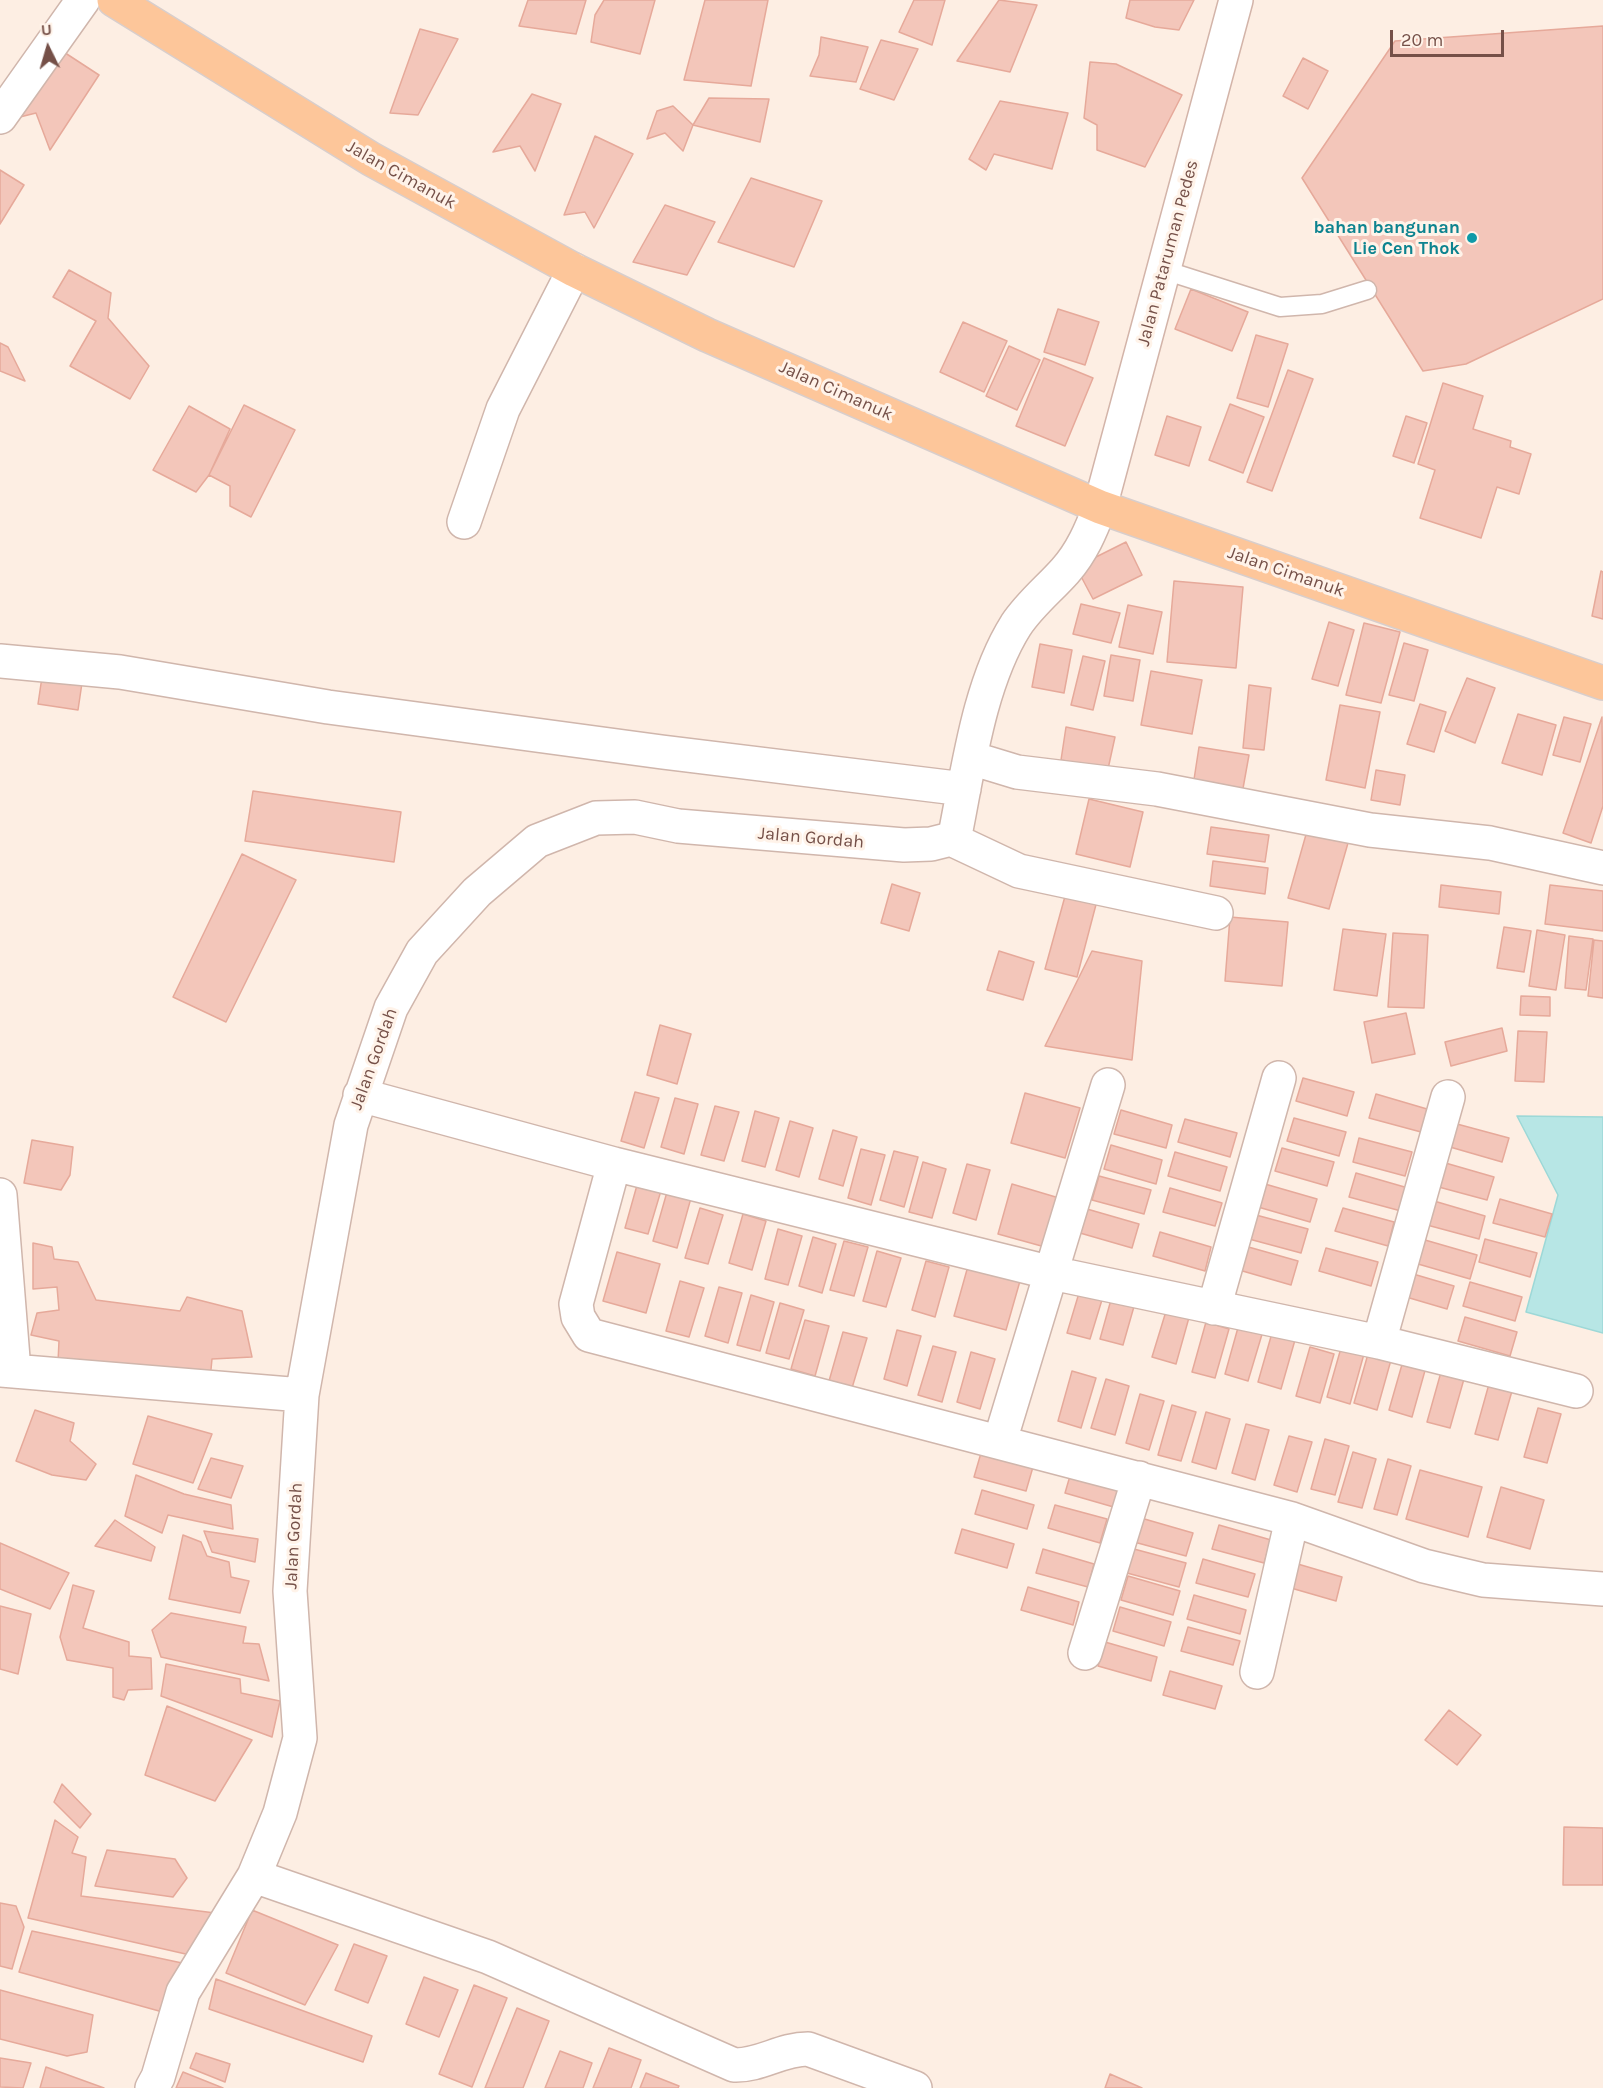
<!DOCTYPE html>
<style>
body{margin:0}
#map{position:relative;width:1603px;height:2088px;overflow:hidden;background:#fdeee3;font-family:Karla,sans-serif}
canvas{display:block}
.north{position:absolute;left:18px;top:18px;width:60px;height:60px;-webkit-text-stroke:4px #fff3e9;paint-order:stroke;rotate:355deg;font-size:16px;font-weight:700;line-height:24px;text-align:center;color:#755048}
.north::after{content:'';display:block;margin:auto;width:21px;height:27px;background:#755048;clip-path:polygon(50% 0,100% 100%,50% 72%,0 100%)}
.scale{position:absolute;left:1390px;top:30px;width:114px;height:27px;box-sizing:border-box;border:3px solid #755048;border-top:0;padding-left:8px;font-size:18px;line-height:21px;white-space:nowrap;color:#755048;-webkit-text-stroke:4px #fff3e9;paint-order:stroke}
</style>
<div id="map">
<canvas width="1603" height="2088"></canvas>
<div class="north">U</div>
<div class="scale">20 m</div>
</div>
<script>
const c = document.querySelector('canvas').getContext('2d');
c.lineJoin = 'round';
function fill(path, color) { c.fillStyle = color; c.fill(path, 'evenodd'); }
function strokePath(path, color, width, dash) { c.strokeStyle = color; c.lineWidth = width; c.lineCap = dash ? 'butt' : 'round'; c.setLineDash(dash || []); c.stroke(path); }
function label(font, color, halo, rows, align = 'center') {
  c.font = font + ' Karla,sans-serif'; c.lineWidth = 6; c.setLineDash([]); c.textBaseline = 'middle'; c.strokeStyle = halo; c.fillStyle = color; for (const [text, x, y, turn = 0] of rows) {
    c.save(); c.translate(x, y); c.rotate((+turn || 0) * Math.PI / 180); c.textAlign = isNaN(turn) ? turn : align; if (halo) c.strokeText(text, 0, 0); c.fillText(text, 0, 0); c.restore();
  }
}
const water = new Path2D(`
 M1517,1116L1603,1117V1333L1526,1312L1558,1195Z`);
fill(water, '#b7e6e5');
strokePath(water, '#9dd8d7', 1.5);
const building = new Path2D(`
 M528,0H586L576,34L519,26Z
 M604,0H655L640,54L591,42L595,15Z
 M705,0H768L751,86L684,80Z
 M914,0H945L932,45L899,32Z
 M999,0L1037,5L1010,72L957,61Z
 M1130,0H1194L1179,30L1155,27L1126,18Z
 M1603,26V299L1466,364L1423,371L1302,178L1395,41Z
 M420,29L458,39L418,115L390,113Z
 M821,37L868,47L856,82L810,76L819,55Z
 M881,40L918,49L894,100L860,89Z
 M53,45L99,75L50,150L36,113L4,121Z
 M1303,58L1328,71L1308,109L1283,96Z
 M1090,62L1116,64L1182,95L1145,167L1097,150V125L1084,118Z
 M532,94L561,104L535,171L520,146L493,152Z
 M709,98L769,99L760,142L693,125Z
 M1000,101L1068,113L1052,169L994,154L986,170L969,159Z
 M673,106L693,125L683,151L665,133L647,139L657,111Z
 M595,136L633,154L594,228L585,212L564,215Z
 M0,170L24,185L0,224Z
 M751,178L822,201L794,267L718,242Z
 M665,205L715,222L687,275L633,262Z
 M69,270L111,293L108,318L149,366L130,399L70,366L96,321L53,297Z
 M1191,289L1248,312L1232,351L1175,329Z
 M1058,309L1099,322L1085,365L1044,352Z
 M963,322L1007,341L984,392L940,372Z
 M1256,335L1288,344L1268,407L1237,398Z
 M0,343L8,347L25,381L0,371Z
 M1009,346L1040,360L1017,410L986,396Z
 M1044,358L1093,378L1065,446L1016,426Z
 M1288,370L1313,379L1272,491L1247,482Z
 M1443,383L1483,396L1473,429L1511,441L1510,447L1531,454L1519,494L1497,487L1481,538L1420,518L1435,470L1418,464Z
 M1230,404L1264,417L1243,473L1209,460Z
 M244,405L295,430L251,517L230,506V486L209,475Z
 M189,406L230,429L209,475L196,492L153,470Z
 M1167,416L1201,427L1189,466L1155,455Z
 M1406,416L1427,423L1414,463L1393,456Z
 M1126,542L1142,575L1093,599L1076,567Z
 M1601,571L1603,572V619L1592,616Z
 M1174,581L1243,587L1236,668L1167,662Z
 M1081,604L1120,613L1111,643L1073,634Z
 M1128,605L1162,612L1153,654L1119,647Z
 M1329,622L1354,630L1338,686L1312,679Z
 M1364,623L1400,632L1381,703L1346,695Z
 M1404,643L1428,650L1414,701L1389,695Z
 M1040,644L1072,650L1064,693L1032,687Z
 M1111,655L1140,660L1133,701L1104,696Z
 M1083,656L1105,661L1093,710L1071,705Z
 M1151,671L1202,680L1192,734L1141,725Z
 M42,677L82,683L78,710L38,704Z
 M1467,678L1495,688L1475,743L1445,731Z
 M1249,685L1271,688L1264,750L1243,748Z
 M1420,704L1446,712L1434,752L1407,744Z
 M1340,705L1380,712L1365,788L1326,780Z
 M1518,714L1556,725L1542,775L1502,763Z
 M1564,717L1591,724L1580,762L1553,755Z
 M1602,717L1603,806L1591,843L1563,833Z
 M1066,727L1115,737L1108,769L1061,760Z
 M1199,747L1249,755L1242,794L1193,786Z
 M1376,770L1405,775L1400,805L1371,800Z
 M253,791L401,812L394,862L245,841Z
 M1089,799L1143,812L1130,867L1076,854Z
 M1211,827L1269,835L1265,862L1207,854Z
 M1307,831L1348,843L1329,909L1288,898Z
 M242,854L296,880L226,1022L173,997Z
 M1213,861L1268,868L1265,894L1210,886Z
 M892,884L920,893L909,931L881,923Z
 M1441,885L1501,892L1499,914L1439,907Z
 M1550,885L1603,891V931L1545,924Z
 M1067,889L1098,897L1077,977L1045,969Z
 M1230,917L1288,922L1282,986L1225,981Z
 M1504,927L1531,931L1524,972L1497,968Z
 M1343,929L1386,934L1377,996L1334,990Z
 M1537,930L1565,935L1556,990L1529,986Z
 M1393,933L1428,935L1424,1008L1388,1007Z
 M1569,936L1593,939L1586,990L1565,988Z
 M1594,940L1603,941V998L1588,996Z
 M999,951L1034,962L1023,1000L987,990Z
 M1092,951L1142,961L1132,1060L1045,1046Z
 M1521,996L1550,997V1016L1520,1015Z
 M1406,1013L1415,1054L1372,1063L1364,1022Z
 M660,1025L691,1034L677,1084L647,1075Z
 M1502,1028L1507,1051L1451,1066L1445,1042Z
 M1518,1031L1547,1032L1544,1082L1515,1081Z
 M1303,1078L1354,1092L1347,1116L1296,1101Z
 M635,1092L659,1098L644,1148L621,1141Z
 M1025,1093L1080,1108L1065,1158L1011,1143Z
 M1376,1094L1427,1109L1421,1132L1369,1118Z
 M675,1098L698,1104L684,1154L661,1147Z
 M715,1106L739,1112L724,1161L701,1155Z
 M1121,1110L1172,1125L1166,1148L1114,1134Z
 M755,1111L779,1118L765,1167L742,1161Z
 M1294,1118L1346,1132L1339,1156L1287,1141Z
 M1185,1119L1237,1133L1230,1157L1178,1142Z
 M790,1121L813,1128L799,1177L776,1170Z
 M1457,1124L1509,1138L1502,1162L1450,1147Z
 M833,1130L857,1137L843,1186L819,1179Z
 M1359,1138L1412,1152L1405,1176L1353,1162Z
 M32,1140L73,1147L70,1175L61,1190L24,1183Z
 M1111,1145L1162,1160L1156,1184L1104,1169Z
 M1282,1148L1334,1162L1327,1186L1275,1171Z
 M861,1149L885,1155L871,1205L848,1198Z
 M894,1151L918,1157L904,1207L880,1200Z
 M1175,1152L1227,1167L1220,1191L1168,1176Z
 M923,1162L946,1169L932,1218L909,1212Z
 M1442,1162L1494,1177L1487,1200L1435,1186Z
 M967,1164L990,1170L976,1220L953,1213Z
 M1356,1173L1408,1188L1401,1211L1349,1197Z
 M1099,1176L1151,1190L1144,1214L1092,1200Z
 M639,1178L663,1184L648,1234L625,1228Z
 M1012,1184L1059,1198L1045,1247L998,1234Z
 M1265,1184L1317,1199L1310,1222L1258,1207Z
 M1170,1188L1222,1203L1215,1226L1163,1212Z
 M667,1192L691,1198L677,1248L653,1241Z
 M1500,1199L1552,1214L1545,1237L1493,1223Z
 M1434,1201L1485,1216L1479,1239L1427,1225Z
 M700,1208L723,1215L708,1264L685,1258Z
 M1343,1208L1394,1222L1388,1246L1335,1231Z
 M1087,1209L1139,1224L1132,1248L1080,1233Z
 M743,1214L766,1221L752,1270L729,1263Z
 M1256,1215L1308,1229L1301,1253L1249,1239Z
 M778,1229L802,1236L788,1285L765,1279Z
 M1160,1232L1211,1247L1205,1271L1153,1256Z
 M813,1237L836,1244L822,1293L799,1286Z
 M1485,1239L1537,1253L1530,1277L1479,1262Z
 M1425,1240L1477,1255L1470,1279L1418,1264Z
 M844,1241L868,1247L854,1296L830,1290Z
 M33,1243L52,1247L54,1259L78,1262L96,1300L180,1311L187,1297L242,1311L252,1357L212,1359L210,1380L58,1362L59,1341L31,1335L37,1313L59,1310L57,1287L33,1289Z
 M1245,1246L1298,1261L1291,1285L1239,1270Z
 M1326,1248L1378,1262L1371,1286L1319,1271Z
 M877,1251L901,1258L886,1307L863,1301Z
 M617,1252L660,1264L646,1313L603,1301Z
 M926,1261L949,1267L935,1317L912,1310Z
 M968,1266L1020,1281L1006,1330L954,1316Z
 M1403,1271L1454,1286L1447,1309L1396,1294Z
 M680,1281L704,1288L689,1337L666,1331Z
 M1470,1282L1522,1297L1515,1321L1463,1306Z
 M1082,1283L1105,1290L1090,1339L1067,1333Z
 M719,1287L742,1293L728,1343L705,1336Z
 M1114,1289L1137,1296L1123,1345L1100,1339Z
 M751,1295L774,1302L760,1351L737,1345Z
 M780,1303L804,1310L789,1359L766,1353Z
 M1167,1308L1190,1314L1176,1364L1152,1357Z
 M1465,1317L1517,1332L1510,1356L1458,1341Z
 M805,1320L829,1326L815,1376L791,1369Z
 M1206,1322L1229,1329L1215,1378L1192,1372Z
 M1239,1324L1263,1331L1248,1381L1225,1374Z
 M897,1330L921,1336L907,1386L884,1379Z
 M843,1332L867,1338L852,1388L829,1381Z
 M1272,1333L1295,1340L1281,1389L1258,1382Z
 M933,1346L956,1352L942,1402L918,1395Z
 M1310,1347L1334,1354L1320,1403L1296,1396Z
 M1341,1348L1364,1354L1350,1404L1327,1397Z
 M971,1352L995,1359L980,1409L957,1402Z
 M1368,1354L1391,1360L1377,1410L1354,1403Z
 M1403,1361L1426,1367L1412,1417L1389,1410Z
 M1072,1371L1096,1378L1081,1428L1058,1421Z
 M1441,1372L1464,1379L1450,1428L1427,1422Z
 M1106,1379L1129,1386L1115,1435L1091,1428Z
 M1489,1384L1512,1391L1498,1440L1475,1434Z
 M1140,1394L1164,1401L1149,1450L1126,1443Z
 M1172,1405L1196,1412L1181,1461L1158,1455Z
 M1538,1408L1561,1414L1547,1463L1524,1457Z
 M35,1410L74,1423L70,1441L96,1464L86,1480L52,1475L16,1461Z
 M1206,1412L1230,1419L1216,1469L1192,1462Z
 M148,1416L212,1434L193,1483L133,1464Z
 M1246,1424L1269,1430L1255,1480L1232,1473Z
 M1289,1436L1312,1442L1297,1492L1274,1485Z
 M1325,1439L1349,1446L1335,1495L1311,1489Z
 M1353,1452L1376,1459L1362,1508L1338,1502Z
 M981,1453L1033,1467L1026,1491L974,1477Z
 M211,1458L243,1466L231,1498L198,1489Z
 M1388,1459L1411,1466L1397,1515L1374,1509Z
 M1072,1469L1123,1484L1117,1508L1065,1493Z
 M1420,1470L1482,1487L1468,1537L1406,1519Z
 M136,1475L184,1494L231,1505L233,1529L168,1515L162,1533L125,1516Z
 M1501,1487L1544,1500L1530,1549L1487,1537Z
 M982,1490L1034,1505L1027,1529L975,1514Z
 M1055,1505L1107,1519L1100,1543L1048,1528Z
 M1141,1518L1193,1533L1186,1556L1134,1542Z
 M115,1520L155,1547L151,1561L95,1546Z
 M1219,1525L1271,1540L1264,1563L1212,1549Z
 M962,1529L1014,1544L1007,1568L955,1553Z
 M204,1531L258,1539L255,1562L212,1552Z
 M183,1535L201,1542L207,1556L229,1562L231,1577L249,1581L240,1613L169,1599Z
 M0,1543L69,1573L50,1609L0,1589Z
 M1043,1549L1094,1564L1088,1587L1036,1573Z
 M1134,1549L1186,1563L1179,1587L1127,1573Z
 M1203,1559L1255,1574L1248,1597L1196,1583Z
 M1291,1562L1342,1577L1336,1601L1284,1586Z
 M1128,1576L1180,1591L1173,1615L1121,1600Z
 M73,1585L94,1591L83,1628L129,1642V1656L151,1658L152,1689L128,1690L124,1700L113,1697V1668L67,1660L60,1637Z
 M1028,1587L1079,1602L1073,1625L1021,1610Z
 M1194,1595L1246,1610L1240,1634L1187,1619Z
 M0,1606L31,1614L18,1674L0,1669Z
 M1120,1607L1171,1622L1164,1646L1113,1631Z
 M171,1613L246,1627L243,1643L259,1644L269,1681L161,1657L152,1630Z
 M1188,1627L1240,1641L1233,1665L1181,1651Z
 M1105,1642L1157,1657L1151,1681L1098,1666Z
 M166,1664L240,1679L241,1693L280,1701L272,1737L161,1696Z
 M1170,1671L1222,1686L1215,1709L1163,1695Z
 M167,1706L252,1740L215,1801L145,1775Z
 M1449,1710L1481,1735L1457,1765L1425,1740Z
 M62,1784L91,1814L80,1828L54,1802Z
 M55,1820L78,1837L72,1853L86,1857L81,1896L215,1913L190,1955L28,1918Z
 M1564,1827L1603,1828V1885H1563Z
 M107,1850L175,1859L187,1878L173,1897L95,1886Z
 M0,1903L16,1906L24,1927L12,1969L0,1966Z
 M252,1910L338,1945L305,2005L226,1973Z
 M32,1931L182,1963L159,2011L19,1972Z
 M354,1944L387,1956L368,2003L335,1990Z
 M424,1977L458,1990L439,2037L406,2024Z
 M216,1979L372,2036L363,2062L209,2009Z
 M474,1985L507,1998L472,2087L439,2074Z
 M0,1990L93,2015L87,2052L67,2056L0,2039Z
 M517,2008L549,2021L523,2088H485Z
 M609,2048L641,2060L631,2088H593Z
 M560,2051L592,2063L583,2088H545Z
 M196,2053L230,2064L225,2082L190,2068Z
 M0,2058L31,2063L23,2088L0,2087Z
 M46,2067L104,2088H40Z
 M183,2072L223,2088H176Z
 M646,2073L679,2086L678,2088H640Z
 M1110,2074L1142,2088H1105Z`);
fill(building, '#f3c6ba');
strokePath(building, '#e6a99a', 1.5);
const lane = new Path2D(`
 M1164,270L1280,307L1322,304L1367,290`);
const street = new Path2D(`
 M0,117L83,0
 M464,522L503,409L574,270
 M0,661L120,672L328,707L662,752L964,789
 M971,758L1017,772L1157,789L1370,830L1490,843L1603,868
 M951,839L1019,871L1216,913
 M360,1095L614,1164L576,1304L578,1317L589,1335L1292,1519L1424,1566L1483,1580L1603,1589
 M614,1164L1052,1273L1379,1342L1576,1391
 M0,1195L14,1371
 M1214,1308L1279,1078
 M1379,1342L1448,1097
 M0,1370L302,1395
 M1000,1441L1108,1085
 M1085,1653L1139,1478
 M1257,1672L1292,1519
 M254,1876L488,1957L734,2065C760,2066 781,2049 808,2049L915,2088
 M152,2088L158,2077L183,1992L254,1876L280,1813L300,1738L290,1591L302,1395L351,1125L391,1008L422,952L477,892L537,841L596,818L635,817L678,826L904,845L931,844L951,839L956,830C969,764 980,682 1016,625C1030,604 1049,589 1065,571C1082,552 1091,530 1100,507`);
const secondary = new Path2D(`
 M1100,507L1236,0`);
const primary = new Path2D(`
 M114,0L371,159L574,270L707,335L1100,507L1603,683`);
strokePath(lane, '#d0b6ac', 21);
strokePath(street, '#d0b6ac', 36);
strokePath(secondary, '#d3b4a9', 36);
strokePath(primary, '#d8cecc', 36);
strokePath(lane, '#fff', 18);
strokePath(street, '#fff', 33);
strokePath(secondary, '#fff', 33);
strokePath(primary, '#fdc69a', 33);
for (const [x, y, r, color] of [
 [1472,238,6,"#0f9aa8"]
]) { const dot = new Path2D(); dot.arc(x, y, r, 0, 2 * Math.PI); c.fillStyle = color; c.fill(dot); strokePath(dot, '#fff3e9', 2); }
label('18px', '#755048', '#fff3e9', [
 ["Jalan Cimanuk",401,175,29],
 ["Jalan Pataruman Pedes",1168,253,-75],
 ["Jalan Cimanuk",836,391,24],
 ["Jalan Cimanuk",1286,572,19],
 ["Jalan Gordah",811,838,5],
 ["Jalan Gordah",374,1059,-70],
 ["Jalan Gordah",294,1536,-87]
]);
label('bold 18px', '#0d838f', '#fff3e9', [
 ["bahan bangunan",1460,228],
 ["Lie Cen Thok",1460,249]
], 'right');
</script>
